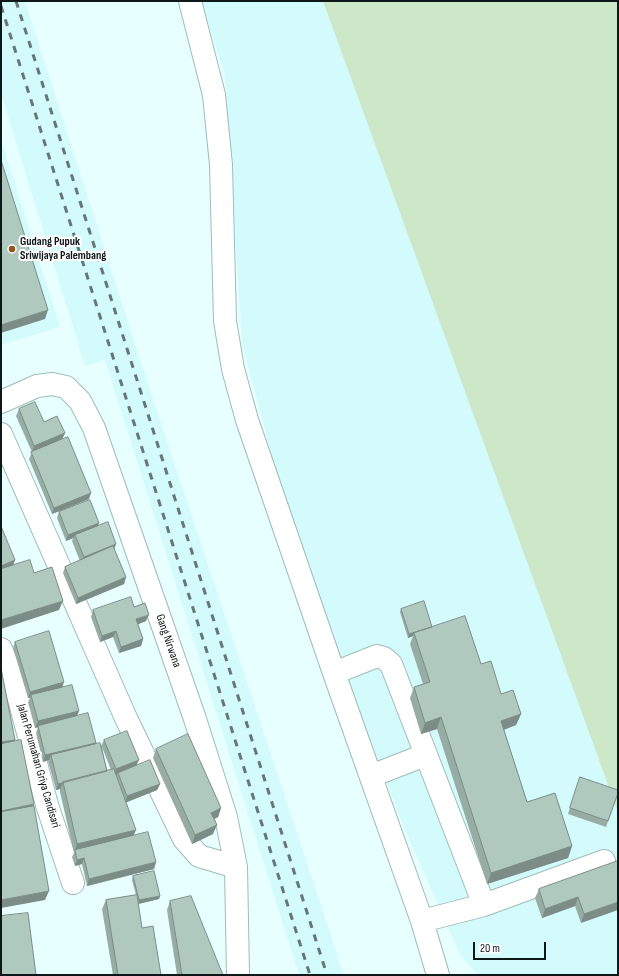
<!DOCTYPE html>
<style>
body{margin:0}
#map{position:relative;width:619px;height:976px;overflow:hidden;background:#e7ffff;font-family:"Sofia Sans Condensed",sans-serif}
canvas{display:block}
.frame{position:absolute;inset:0;border:2px solid #0e1818;pointer-events:none}
.scale{position:absolute;left:473px;top:942px;width:73px;height:18px;box-sizing:border-box;border:2px solid #0e1818;border-top:0;padding-left:5px;font-size:12px;line-height:14px;white-space:nowrap;color:#0e1818;-webkit-text-stroke:3px #fff;paint-order:stroke}
</style>
<div id="map">
<canvas width="619" height="976"></canvas>
<div class="frame"></div>
<div class="scale">20 m</div>
</div>
<script>
const c = document.querySelector('canvas').getContext('2d');
c.lineJoin = 'round';
function fill(path, color) { c.fillStyle = color; c.fill(path, 'evenodd'); }
function strokePath(path, color, width, dash) { c.strokeStyle = color; c.lineWidth = width; c.lineCap = dash ? 'butt' : 'round'; c.setLineDash(dash || []); c.stroke(path); }
function label(font, color, halo, rows, align = 'center') {
  c.font = font + ' "Sofia Sans Condensed",sans-serif'; c.lineWidth = 4; c.setLineDash([]); c.textBaseline = 'middle'; c.strokeStyle = halo; c.fillStyle = color; for (const [text, x, y, turn = 0] of rows) {
    c.save(); c.translate(x, y); c.rotate((+turn || 0) * Math.PI / 180); c.textAlign = isNaN(turn) ? turn : align; if (halo) c.strokeText(text, 0, 0); c.fillText(text, 0, 0); c.restore();
  }
}
fill(new Path2D(`
 M1,1H25L137,350L344,975H299L105,360L85,366L1,94Z
 M201,1H618V975H478L460,955L406,832L354,701L276,471L242,343L225,76Z
 M1,140L60,327L1,345Z`), '#d4fbfc');
fill(new Path2D(`
 M323,1H618V812Z`), '#cce8c8');
const minor = new Path2D(`
 M190,1L214,95L221,165L225,321L233,369L247,420L334,673L422,921L438,975
 M1,402L37,386L52,384L66,387L80,401L94,428L195,719L226,817L236,867L238,975
 M1,434L125,716L184,839L199,856L236,867
 M1,649L14,680L47,805L73,883
 M334,673L377,656L384,658L391,664L484,905
 M371,776L425,755
 M422,921L484,905L604,861`);
strokePath(minor, '#9fbbbc', 24);
strokePath(minor, '#fff', 22);
strokePath(new Path2D(`
 M16,1L327,975
 M1,6L310,975`), '#667676', 3, [7, 7]);
fill(new Path2D(`
 M19,409L65,433L62,439L49,445L89,499L52,514L29,459L32,452L16,416Z
 M59,512L99,523L98,526L114,549L126,577L124,584L76,604L63,573L65,567L80,561L72,541L73,538L66,541L57,518Z
 M134,607L146,621L138,624L143,639L141,646L119,653L113,637L100,642L91,617L93,610Z
 M401,609L432,627L481,664L501,694L521,714L516,725L504,730L527,802L572,846L568,858L487,884L437,729L421,734L410,698L414,687L423,684L410,644L413,636L408,638L400,612Z
 M15,642L62,687L79,711L77,716L95,744L101,746L104,740L160,784L157,790L126,802L134,835L156,862L154,869L87,886L82,864L75,866L72,857L74,853L60,792V789L56,790L48,761L49,760L43,762L36,733L38,727L35,728L28,702L30,698H28L13,648ZM102,747L111,770L107,771Z
 M156,749L221,808L218,817L214,819L213,834L192,844L153,758Z
 M580,777L618,793L606,827L568,814Z
 M618,861L581,923L575,906L542,918L535,898L539,889Z
 M133,876L160,896L159,899L138,904L142,928L161,975H113L102,909L106,900L136,895L132,880Z
 M170,901L223,975H177L167,910Z`), '#97ada4');
fill(new Path2D(`
 M48,310L45,319L1,333V325Z
 M65,433L62,439L32,453L34,446Z
 M91,493L89,499L52,514L54,508Z
 M99,523L97,529L75,535L73,538L66,541L68,535Z
 M116,544L114,550L81,563L84,557Z
 M15,560L13,566L1,571V566Z
 M126,577L124,584L76,604L78,598Z
 M63,601L59,610L1,629V620Z
 M149,615L146,621L134,626L136,619Z
 M432,627L414,633L413,636L408,638L409,634Z
 M116,631L113,637L100,642L102,636Z
 M143,639L141,646L119,653L121,647Z
 M64,682L62,688L31,695L30,698H28L30,692Z
 M79,711L76,718L35,728L38,721Z
 M521,714L516,725L497,732L501,721Z
 M441,717L437,729L421,734L425,723Z
 M15,740L11,749L1,751V742Z
 M96,743L93,750L51,755L49,760L43,762L45,755Z
 M139,760L136,766L113,776L116,769Z
 M63,783L60,789L56,790L58,784Z
 M160,784L157,790L125,803L127,796Z
 M34,804L31,813L1,819V811Z
 M221,808L218,817L208,822L211,813Z
 M217,825L213,834L192,844L195,835Z
 M136,830L132,839L75,850L74,853L77,844Z
 M572,846L568,858L487,884L491,873Z
 M84,858L82,864L75,866L77,860Z
 M156,862L154,869L87,886L89,879Z
 M49,891L45,900L1,908V900Z
 M160,896L159,899L138,904L139,900Z
 M578,897L575,906L542,918L545,909Z
 M618,902V910L581,923L584,914Z`), '#7b8d86');
const building = new Path2D(`
 M1,160L48,310L1,325Z
 M35,402L44,422L57,416L65,433L34,446L19,409Z
 M68,437L91,493L54,508L31,452Z
 M90,500L99,523L68,535L59,512Z
 M108,522L116,544L84,557L75,535Z
 M1,526L15,560L1,566Z
 M113,546L126,577L78,598L65,567Z
 M30,560L34,573L52,567L63,601L1,620V569Z
 M131,597L134,607L145,603L149,615L136,619L143,639L121,647L116,631L102,636L93,610Z
 M424,601L432,627L409,634L401,609Z
 M465,616L481,664L491,661L501,694L513,690L521,714L501,721L527,802L555,793L572,846L491,873L441,717L425,723L414,687L430,682L414,633Z
 M49,631L64,682L30,692L15,642Z
 M1,668L15,740L1,742Z
 M72,685L79,711L38,721L31,695Z
 M88,713L96,743L45,755L38,726Z
 M127,731L139,760L116,769L104,740Z
 M188,734L221,808L211,813L217,825L195,835L156,749Z
 M21,740L34,804L1,811V744Z
 M100,743L107,771L58,784L51,755Z
 M150,760L160,784L127,796L118,773Z
 M114,769L136,830L77,844L63,782Z
 M580,777L618,790V793L608,821L570,808Z
 M34,806L49,891L1,900V812Z
 M148,832L156,862L89,879L84,858L77,860L75,850Z
 M618,861V902L584,914L578,897L545,909L539,889Z
 M154,871L160,896L139,900L133,876Z
 M137,895L142,928L153,926L161,975H118L106,900Z
 M191,896L223,975H182L170,901Z
 M28,913L36,975H1V916Z`);
fill(building, '#b0c9bf');
strokePath(building, '#7b8d86', 1);
for (const [x, y, r, color] of [
 [12,249,4,"#94561c"]
]) { const dot = new Path2D(); dot.arc(x, y, r, 0, 2 * Math.PI); c.fillStyle = color; c.fill(dot); strokePath(dot, '#fff', 1.5); }
label('bold 12px', '#0e1818', '#fff', [
 ["Gudang Pupuk",20,242],
 ["Sriwijaya Palembang",20,256]
], 'left');
label('12px', '#0e1818', '#fff', [
 ["Gang Nirwana",168,641,71],
 ["Jalan Perumahan Griya Candisari",38,766,74]
]);
</script>
